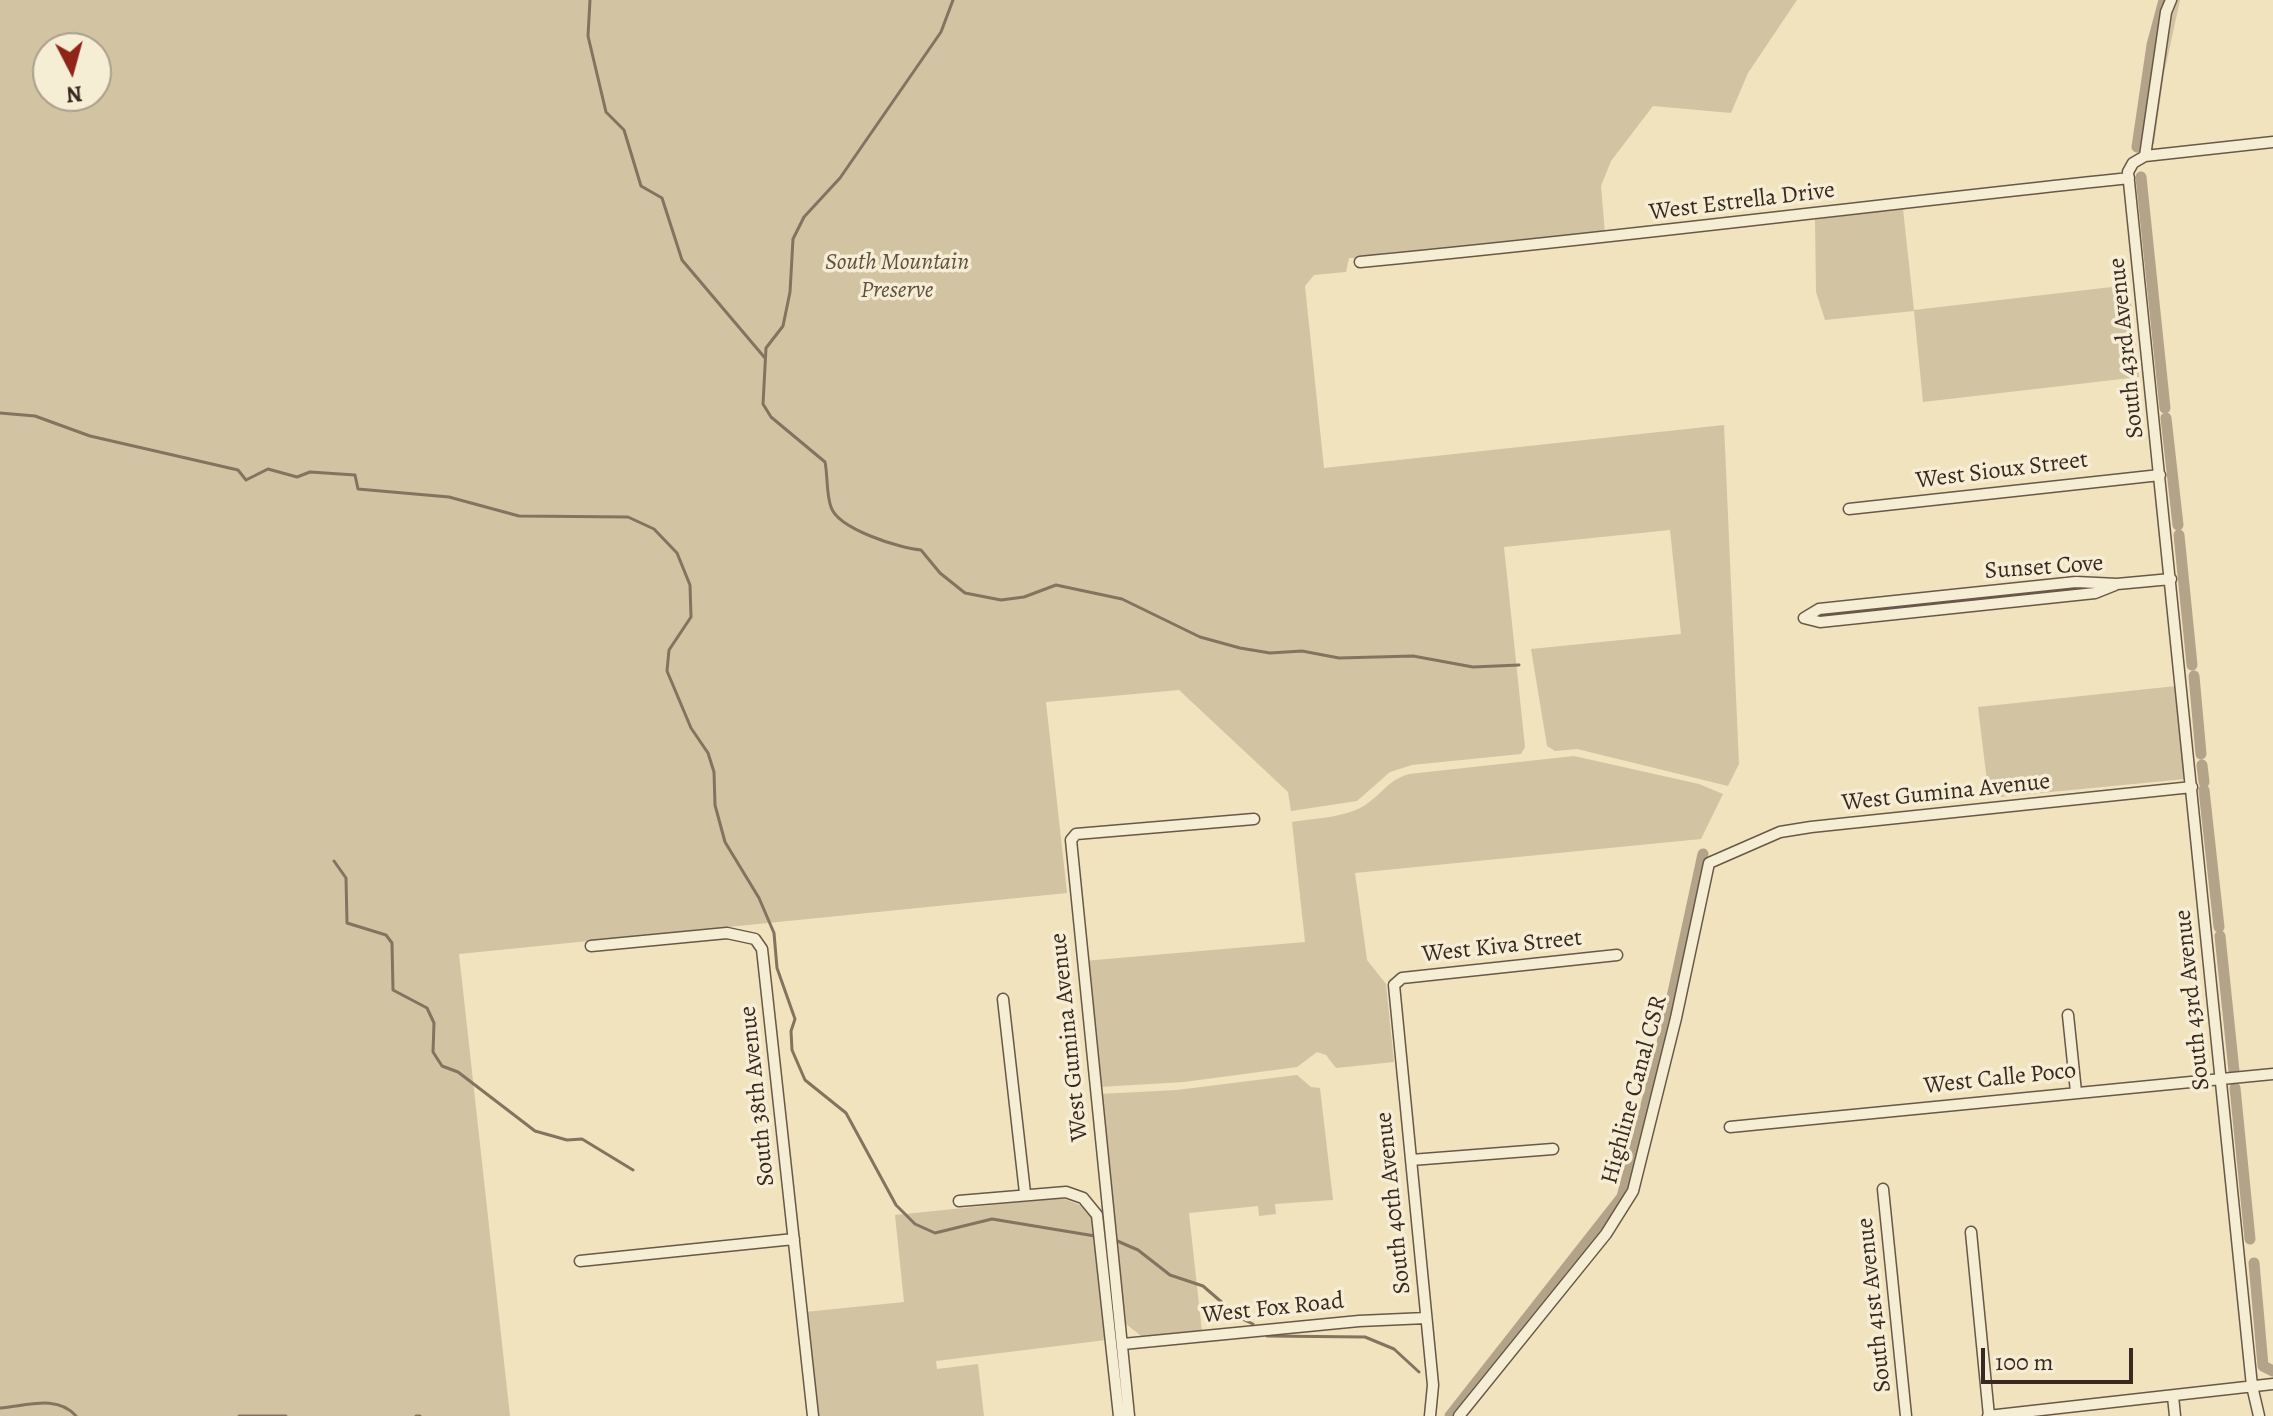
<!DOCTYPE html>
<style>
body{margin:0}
#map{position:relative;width:2273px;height:1416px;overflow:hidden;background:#f1e3be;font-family:Alegreya,serif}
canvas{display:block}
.north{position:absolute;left:32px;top:32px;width:80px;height:80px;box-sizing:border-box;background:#f6edd5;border:2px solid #ab9f8d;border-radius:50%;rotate:174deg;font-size:22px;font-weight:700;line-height:32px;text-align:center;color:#3a2921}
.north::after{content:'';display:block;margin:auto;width:28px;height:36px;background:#8f2418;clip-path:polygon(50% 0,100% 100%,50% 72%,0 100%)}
.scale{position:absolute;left:1981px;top:1348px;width:152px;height:36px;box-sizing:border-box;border:4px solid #3a2921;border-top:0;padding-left:10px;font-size:24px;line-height:28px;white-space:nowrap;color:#3a2921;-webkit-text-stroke:6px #f6edd5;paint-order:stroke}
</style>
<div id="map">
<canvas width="2273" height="1416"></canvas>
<div class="north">N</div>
<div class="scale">100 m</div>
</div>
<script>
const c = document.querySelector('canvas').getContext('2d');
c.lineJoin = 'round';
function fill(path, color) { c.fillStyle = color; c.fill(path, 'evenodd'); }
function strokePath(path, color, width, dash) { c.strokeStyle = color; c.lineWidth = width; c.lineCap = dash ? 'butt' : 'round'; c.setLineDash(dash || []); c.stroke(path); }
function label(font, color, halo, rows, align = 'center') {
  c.font = font + ' Alegreya,serif'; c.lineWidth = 7; c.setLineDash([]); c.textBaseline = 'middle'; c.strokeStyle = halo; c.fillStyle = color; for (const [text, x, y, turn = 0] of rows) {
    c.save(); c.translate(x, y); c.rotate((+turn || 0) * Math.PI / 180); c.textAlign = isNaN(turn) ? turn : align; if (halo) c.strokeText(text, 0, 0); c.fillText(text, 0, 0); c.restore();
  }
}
fill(new Path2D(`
 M0,0H1797L1748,73L1731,113L1653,106L1611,161L1601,186L1605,234L1387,258H1349L1346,272L1314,275L1305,286L1324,468L1724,425L1739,764L1728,786L1577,749L1555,751L1547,746L1531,649L1681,634L1670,530L1504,547L1525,747L1521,754L1412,765L1390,772L1357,801L1291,811L1288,792L1179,690L1046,702L1067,893L459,954L510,1416H0ZM48,48H96V96H48Z
 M2175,0H2180L2164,74L2154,144H2148L2170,9Z
 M1903,209L1914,310L2129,285L2139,377L1923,402L1914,311L1825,320L1816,292L1815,219Z
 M2176,686L2185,779L1989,798L1978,707Z
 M1574,756L1699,784L1723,794L1701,839L1355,873L1367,960L1386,984L1394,1062L1336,1068L1326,1055L1317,1052L1297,1067L1184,1082L1099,1087L1084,961L1305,942L1292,822C1315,818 1348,818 1368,803C1385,791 1387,781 1409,774Z
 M1297,1075L1311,1087L1320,1088L1333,1200L1275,1204L1276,1214L1259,1216L1258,1206L1189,1213L1202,1332L1145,1339L1126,1324L1099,1094L1177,1090Z
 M1062,1198L1080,1205L1093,1219L1106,1340L936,1361L937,1369L978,1364L984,1416H818L805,1312L904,1302L895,1215Z`), '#d2c3a3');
strokePath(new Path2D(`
 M590,0L588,36L606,112L624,130L641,186L662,198L682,260L765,358
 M953,0L941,32L840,178L804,217L793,239L790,292L783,326L766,348L763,404L771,417L825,462C828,477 826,493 831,507C838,529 899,548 921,550L940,573L965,593L1001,600L1024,597L1056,585L1122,599L1200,637L1240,648L1270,653L1302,651L1339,658L1413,656L1473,667L1519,665
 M0,413L35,416L90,436L238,470L246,480L268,469L297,477L310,472L355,475L358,489L449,497L519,516L628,517L654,529L677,553L690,585L691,617L669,650L667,671L691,728L708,753L714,772L715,805L725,842L759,898L774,933L777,968L795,1019L791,1031L792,1050L805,1080L846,1113L896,1205L915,1224L935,1233L992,1219L1095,1236
 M334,861L346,878L347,923L386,935L392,943L393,990L427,1008L434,1023L433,1052L442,1066L458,1072L535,1131L567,1140L582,1139L633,1170
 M1115,1240L1138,1250L1170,1275L1203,1286L1240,1318L1253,1324
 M1267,1336L1365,1337L1394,1349L1419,1372
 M0,1408C26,1406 57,1394 76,1416
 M239,1416H286
 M416,1416H420`), '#83735f', 3);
strokePath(new Path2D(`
 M2137,147L2152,45L2164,0
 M2141,177L2165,408
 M2166,418L2178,525
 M2179,535L2192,665
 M2194,676L2201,754
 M2202,765L2204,782
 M2204,790L2219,927
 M2220,936L2234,1071
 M2235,1088L2250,1239
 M2254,1263L2263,1366L2273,1371
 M1450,1416L1622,1197L1661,1048L1703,854`), '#b3a489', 11);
const minor = new Path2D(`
 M2145,156L2166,12L2171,0
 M1360,262C1617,238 1872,205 2129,178
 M1849,509L2160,475
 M1804,618L1819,609L2076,582L2117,584L2171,579
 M1804,618L1820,622L2095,593L2115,585
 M591,946L727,933L755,939L762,949L813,1416
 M1003,999L1025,1193
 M2068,1015L2076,1092
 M1730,1127L2273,1074
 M1411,1160L1553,1149
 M1883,1189L1906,1416
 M959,1201L1066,1192L1083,1198L1097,1215L1119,1416
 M1971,1232L1989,1416
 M580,1261L794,1239
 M1123,1344L1359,1321L1426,1318
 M2173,1396L2175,1416
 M1129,1416L1071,840L1076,834L1254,819
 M1430,1416L1433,1385L1394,985L1402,978L1617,955
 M1459,1416L1606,1234L1633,1191L1676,1018L1709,863L1780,832L1811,827L2192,787
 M1988,1416L2273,1384
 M2259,1416L2252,1386L2128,172L2133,163L2145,156L2273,142`);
strokePath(minor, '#685848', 13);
strokePath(minor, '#f6edd5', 10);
label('24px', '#3a2921', '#f6edd5', [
 ["West Estrella Drive",1742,202,-7],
 ["South 43rd Avenue",2127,348,-96],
 ["West Sioux Street",2002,471,-7],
 ["Sunset Cove",2044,568,-4],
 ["West Gumina Avenue",1946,793,-6],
 ["West Kiva Street",1502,947,-6],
 ["South 43rd Avenue",2193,1000,-96],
 ["West Gumina Avenue",1070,1037,-96],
 ["West Calle Poco",2000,1079,-6],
 ["Highline Canal CSR",1635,1090,-75],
 ["South 38th Avenue",758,1096,-96],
 ["South 40th Avenue",1394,1203,-96],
 ["South 41st Avenue",1875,1305,-96],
 ["West Fox Road",1273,1309,-6]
]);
label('italic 24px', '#605042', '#f6edd5', [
 ["South Mountain",897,263],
 ["Preserve",897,291]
]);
</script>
